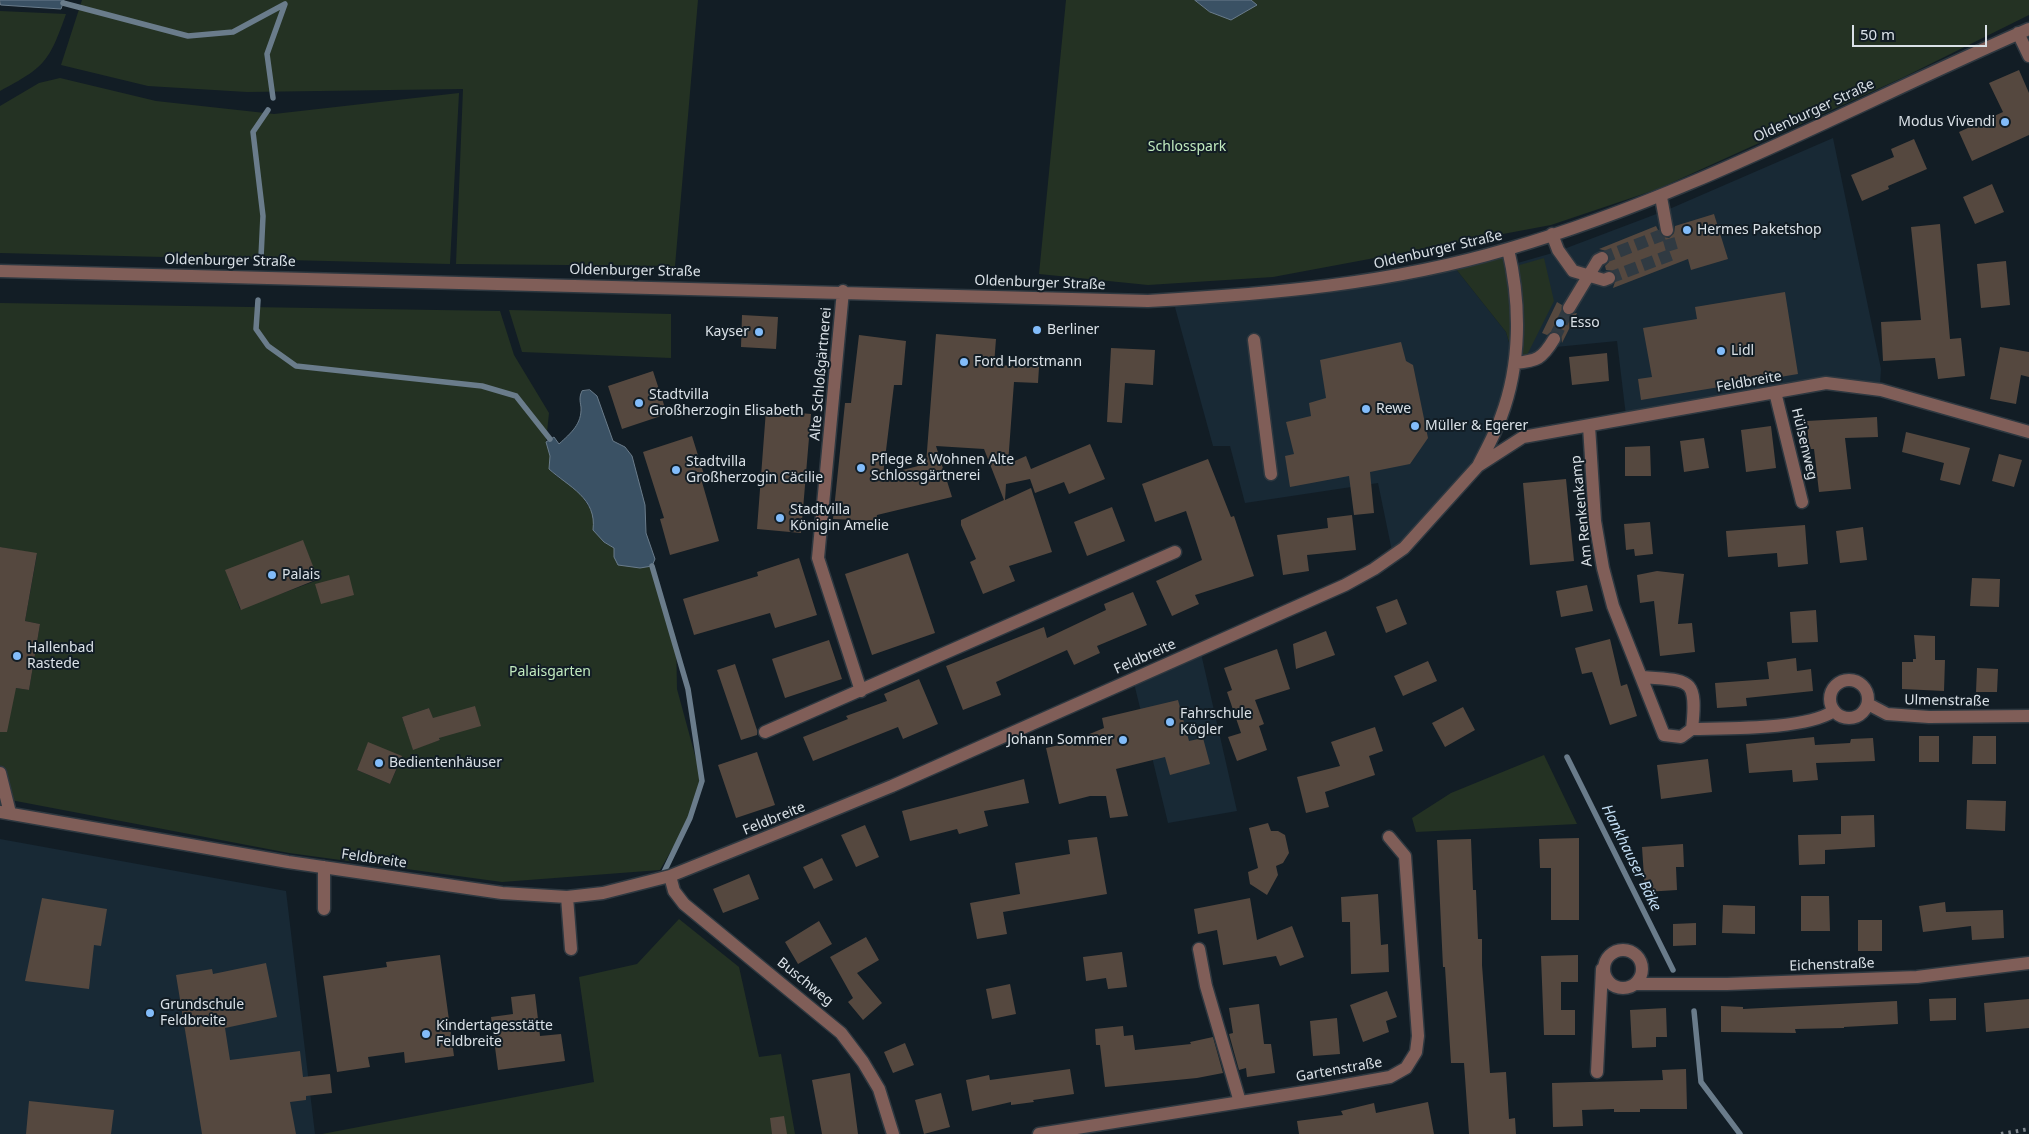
<!DOCTYPE html>
<meta charset="utf-8">
<style>
body{margin:0}
#map{position:relative;width:2029px;height:1134px;overflow:hidden;background:#121d25;font-family:"Noto Sans",sans-serif}
canvas{display:block}
.scale{position:absolute;left:1852px;top:25px;width:135px;height:22px;box-sizing:border-box;border:2px solid #dae1e7;border-top:0;padding-left:6px;font-size:15px;line-height:18px;white-space:nowrap;color:#dae1e7;-webkit-text-stroke:4px #121d25;paint-order:stroke}
</style>
<div id="map">
<canvas width="2029" height="1134"></canvas>
<div class="scale">50 m</div>
</div>
<script>
const c = document.querySelector('canvas').getContext('2d');
c.lineJoin = 'round';
function fill(path, color) { c.fillStyle = color; c.fill(path, 'evenodd'); }
function strokePath(path, color, width, dash) { c.strokeStyle = color; c.lineWidth = width; c.lineCap = dash ? 'butt' : 'round'; c.setLineDash(dash || []); c.stroke(path); }
function label(font, color, halo, rows, align = 'center') {
  c.font = font + ' "Noto Sans",sans-serif'; c.lineWidth = 4; c.setLineDash([]); c.textBaseline = 'middle'; c.strokeStyle = halo; c.fillStyle = color; for (const [text, x, y, turn = 0] of rows) {
    c.save(); c.translate(x, y); c.rotate((+turn || 0) * Math.PI / 180); c.textAlign = isNaN(turn) ? turn : align; if (halo) c.strokeText(text, 0, 0); c.fillText(text, 0, 0); c.restore();
  }
}
fill(new Path2D(`
 M1833,138L1881,369L1880,385L1826,381L1626,416L1617,341L1556,347L1521,364L1514,264L1556,252L1667,210Z
 M1452,264L1506,332L1515,363L1478,466L1393,556L1378,483L1245,503L1230,446H1213L1173,300Z
 M1200,649L1237,811L1168,823L1133,679Z
 M0,839L286,891L315,1134H0Z`), '#182935');
fill(new Path2D(`
 M82,0H698L675,266L456,264L463,89L247,92L148,86L61,65Z
 M1066,0H1195L1210,12L1256,5L1251,0H2029V15L1902,78L1658,189L1551,225L1273,277L1148,285L1039,274Z
 M0,11L66,14C49,62 45,67 0,91Z
 M60,78L156,101L274,114L459,93L450,264L0,253V106L39,83Z
 M1508,249L1515,363L1506,332L1452,264Z
 M1544,258L1554,301L1526,357L1519,358L1516,266Z
 M0,303L500,311L514,355L549,413L546,442L550,456L549,469L559,478L570,483L582,496L595,517L604,542L614,548V557L640,568L652,566L676,638L677,689L702,781L690,818L660,870L502,882L289,853L0,798V707L16,688L29,690L40,624L25,621L37,554L0,547ZM303,541L318,580L240,609L226,571ZM429,708L440,740L413,749L402,717ZM368,743L402,757L390,784L357,770Z
 M509,310L671,314V358L522,352Z
 M1544,755L1577,824L1416,832L1412,818L1451,793Z
 M679,919L739,967L759,1057L781,1054L795,1134H322L594,1082L579,977L637,964Z`), '#243223');
const water = new Path2D(`
 M0,0H64L61,9L1,5Z
 M1195,0H1251L1257,5L1231,20L1210,12Z
 M590,390L597,396L613,441L625,447L632,456L645,505L646,533L655,559L652,566L640,568L618,565L614,557V548L604,542L593,530C597,498 569,487 549,469L550,456L546,442L554,437L559,444C571,433 582,424 581,407C580,401 579,397 582,391Z`);
fill(water, '#3a5164');
strokePath(water, '#6a7c8b', 1);
strokePath(new Path2D(`
 M63,3L188,36L233,32L285,4L267,54L273,98
 M261,257L263,216L253,132L268,110
 M258,300L256,329L268,346L296,366L482,386L516,396L550,439
 M652,566L688,689L702,781L690,818L664,872
 M1567,757L1673,970
 M1694,1011L1701,1082L1740,1134`), '#6a7c8b', 5.5);
fill(new Path2D(`
 M2019,70L2029,93V135L1972,161L1959,132L2003,112L1989,83Z
 M1914,139L1927,169L1888,186L1889,189L1862,201L1851,175L1894,157L1891,149Z
 M1992,184L2004,212L1975,224L1963,197Z
 M1714,214L1728,259L1691,270L1688,259L1613,288L1617,275L1614,271L1606,270L1605,266L1609,262V255L1606,251L1599,249L1656,226L1661,236L1669,238L1674,233L1675,226Z
 M1940,224L1950,339L1961,338L1965,376L1938,379L1935,358L1883,361L1881,322L1921,320L1911,227Z
 M2006,261L2010,305L1981,308L1977,264Z
 M1785,292L1798,374L1641,400L1638,379L1652,377L1643,328L1697,319L1695,307Z
 M1557,302L1562,305V311L1565,315L1577,313L1562,343L1561,336L1558,332H1551L1547,335L1542,333Z
 M742,315L778,317L776,349L741,347Z
 M936,334L996,339L994,365L1039,367L1038,383L1014,382L1008,464L1026,456L1031,469L1090,444L1105,479L1069,494L1064,482L1035,493L1030,479L1006,484L1005,500L1031,488L1052,552L1009,566L1015,581L983,594L970,562L976,559L961,525V520L1004,500L984,449L936,446L952,497L877,515L876,521L833,519L845,403H851L859,335L906,341L902,385H894L883,475L926,464Z
 M1401,342L1406,361L1413,365L1428,438L1410,464L1370,472L1374,513L1354,515L1349,476L1290,487L1285,456L1294,454L1286,422L1311,416L1309,403L1326,398L1320,360Z
 M2000,347L2029,352V377L2021,375L2016,404L1990,399Z
 M1111,348L1155,350L1153,385L1125,383L1122,423L1107,422Z
 M1607,353L1609,381L1572,385L1569,357Z
 M653,371L667,414L622,429L608,386Z
 M766,410L811,414L801,533L757,529Z
 M1877,417L1878,437L1845,438L1851,489L1819,492L1814,449H1809L1807,421Z
 M1771,426L1776,468L1746,472L1741,430Z
 M1906,432L1970,448L1960,485L1940,480L1944,463L1902,452Z
 M692,436L706,481L702,482L719,541L670,555L660,519L664,518L643,452Z
 M1704,438L1709,468L1684,472L1680,441Z
 M1650,446L1651,476H1625V447Z
 M1999,454L2022,460L2014,487L1992,481Z
 M1208,459L1231,517L1234,516L1254,576L1195,595L1199,604L1172,616L1156,581L1202,560L1186,511L1155,522L1142,484Z
 M1566,479L1574,561L1530,565L1523,483Z
 M1112,507L1125,541L1087,556L1074,522Z
 M1352,515L1356,550L1307,555L1309,571L1283,575L1277,535L1328,528L1327,518Z
 M1650,522L1653,554L1635,556L1634,549L1626,550L1624,524Z
 M1805,525L1808,564L1778,567L1777,553L1728,557L1726,531Z
 M1863,527L1867,560L1840,563L1836,531Z
 M303,540L318,579L241,610L225,570Z
 M0,547L37,553L25,621L40,624L29,690L16,688L7,732H0Z
 M908,553L935,633L872,655L845,574Z
 M799,558L817,615L775,628L770,613L694,635L683,599L758,576L757,572Z
 M1657,571L1684,574L1678,624L1692,623L1695,652L1660,656L1654,601L1640,603L1637,575Z
 M349,575L354,595L321,604L315,584Z
 M1972,578L2000,579L1999,607L1970,606Z
 M1587,585L1593,611L1561,617L1556,591Z
 M1133,592L1147,625L1097,646L1100,653L1074,665L1067,650L996,682L1001,695L963,710L946,666L1044,627L1047,638L1106,610L1104,604Z
 M1397,599L1407,624L1386,633L1376,607Z
 M1816,610L1818,642L1792,643L1790,612Z
 M1326,631L1335,655L1296,669L1293,644Z
 M1914,635L1935,636V660H1945L1944,691L1902,689V662H1913V659H1916Z
 M1610,639L1621,686L1627,684L1637,716L1610,725L1592,672L1582,674L1575,648Z
 M829,640L842,679L785,698L772,659Z
 M1277,649L1290,689L1255,700L1264,724L1259,726L1267,750L1237,761L1228,737L1241,733L1227,692L1232,690L1224,668Z
 M1796,658L1797,671L1811,669L1813,691L1746,698L1747,706L1717,708L1715,683L1769,679L1767,662Z
 M1428,661L1437,681L1403,696L1394,676Z
 M735,664L757,730V735L741,740L717,670Z
 M1977,668L1998,669L1997,692H1976Z
 M919,679L938,724L903,739L898,727L813,761L803,737L848,719L846,716L887,701L884,694Z
 M1178,700L1189,741L1203,738L1210,764L1170,775L1165,757L1116,769L1128,816L1110,818L1106,796H1090L1059,804L1046,748L1068,743L1104,728L1102,718Z
 M475,706L481,726L439,738L440,740L413,750L402,717L429,708L433,718Z
 M1463,707L1475,730L1445,747L1432,723Z
 M1375,727L1383,751L1369,756L1375,775L1325,792L1329,807L1306,813L1297,777L1340,766L1331,742Z
 M1919,736H1939V762H1919Z
 M1973,736H1996V764H1972Z
 M1814,737L1815,745L1850,743L1851,739L1873,738L1875,761L1816,763L1818,780L1793,782L1792,770L1749,773L1746,744Z
 M368,742L402,756L390,784L357,770Z
 M757,752L775,805L736,818L718,765Z
 M1708,759L1712,792L1661,799L1657,765Z
 M1024,779L1029,803L984,811L988,826L959,834L957,829L910,841L902,811Z
 M1967,800L2006,801L2005,831L1966,829Z
 M1874,815L1875,847L1825,850V864L1799,865L1798,835L1841,834V816Z
 M1268,823L1271,831H1278L1285,835L1289,853L1283,863L1276,866L1278,875L1267,895L1250,884L1248,872L1258,868L1249,828Z
 M865,825L879,857L856,867L841,835Z
 M1097,837L1107,894L1003,912L1007,934L977,939L970,903L1020,894L1015,863L1070,854L1068,840Z
 M1579,838V920H1551V868H1540L1539,839Z
 M1471,839L1473,890H1476L1478,939H1482V965L1490,1073L1506,1072L1509,1119L1515,1118L1516,1134H1469L1464,1063H1451L1445,967H1443L1437,840Z
 M1683,844L1684,867H1676L1677,890L1645,892L1642,847Z
 M822,858L833,880L814,889L803,867Z
 M749,874L759,899L723,913L713,889Z
 M1378,894L1381,945L1388,944L1389,972L1351,974L1350,922H1342L1341,897Z
 M1801,896H1829L1830,931H1801Z
 M42,898L107,909L101,946L94,945L89,989L25,981Z
 M1250,898L1257,940L1292,926L1304,957L1280,966L1276,956L1223,965L1217,930L1198,934L1194,909Z
 M1945,902L1946,912L2003,910L2004,938L1972,940L1971,926L1923,932L1919,906Z
 M1723,905L1755,906V934L1722,933Z
 M1858,920H1882V951H1858Z
 M819,921L832,944L798,964L785,942Z
 M1696,923V945L1673,946V924Z
 M866,937L879,960L857,973L882,1003L863,1020L848,1002L853,998L830,957Z
 M1122,952L1127,987L1108,989L1106,978L1086,981L1083,957Z
 M440,955L454,1056L405,1063L404,1052L368,1057L370,1067L337,1072L323,976L387,967L386,962Z
 M1578,955V982H1561V1010H1575V1035H1544L1541,956Z
 M266,963L277,1017L225,1028L230,1060L300,1051L303,1077L330,1074L332,1093L306,1096V1100L290,1102L296,1134H202L176,975L212,969L213,974Z
 M1010,984L1016,1014L992,1019L986,989Z
 M1387,991L1397,1017L1386,1021L1389,1032L1363,1042L1350,1005Z
 M535,994L540,1036L561,1034L565,1061L498,1070L491,1017L513,1014L511,997Z
 M1956,998V1020L1930,1021L1929,999Z
 M2029,999V1028L1986,1032L1984,1003Z
 M1897,1001L1898,1024L1844,1027V1028L1795,1029L1796,1033L1721,1032V1006L1743,1007V1009Z
 M1259,1004L1264,1044H1271L1275,1073L1247,1077L1246,1068L1239,1070L1229,1034L1233,1033L1229,1008Z
 M1666,1008L1667,1037H1656V1047L1632,1048L1630,1010Z
 M1337,1018L1340,1054L1313,1056L1310,1021Z
 M1123,1026L1124,1036L1133,1035L1135,1050L1191,1044L1190,1042L1213,1037L1223,1073L1197,1078L1105,1087L1100,1045H1096L1095,1029Z
 M905,1043L914,1065L893,1073L884,1052Z
 M1070,1069L1074,1094L1033,1100L1034,1102L1011,1105V1102L972,1111L966,1080L989,1075L990,1080Z
 M1686,1069L1687,1109H1640V1112H1614V1109L1582,1110L1583,1126L1553,1127L1552,1083L1663,1080L1662,1070Z
 M850,1073L858,1134H822L812,1080Z
 M941,1093L950,1127L924,1134L915,1100Z
 M29,1101L114,1110L111,1134H26Z
 M1428,1102L1434,1134H1299L1297,1121L1343,1115L1341,1111L1374,1103L1376,1113Z
 M784,1116L787,1134H772L770,1118Z`), '#55483f');
strokePath(new Path2D(`
 M1602,258L1667,233V230
 M1609,278L1673,254L1667,233
 M1554,339L1569,308`), '#303a42', 12, [12, 6]);
const minor = new Path2D(`
 M2018,33L2029,56
 M1661,197L1667,230
 M1552,234L1558,250L1573,271L1604,280L1609,278
 M0,271L1148,301C1270,294 1390,284 1508,249C1690,196 1856,104 2029,29
 M843,291L818,558L861,691
 M1569,308L1598,260L1602,258
 M1254,340L1271,474
 M1515,363C1537,361 1542,359 1554,339
 M1775,392L1802,502
 M1589,426L1595,521L1603,568L1613,606L1664,735L1681,737L1692,729C1698,676 1689,681 1643,677
 M1478,466C1486,450 1495,434 1501,417C1521,364 1521,304 1508,249
 M1830 699a19 19 0 1 1 38 0a19 19 0 1 1-38 0Z
 M1868,704L1887,714L1929,717L2029,716
 M1692,729C1729,728 1804,730 1834,711
 M765,732L1175,552
 M0,773L10,813
 M0,812L288,862L502,893L567,897L603,893L670,876L797,825L892,786L1345,585L1374,569L1404,548L1478,466L1523,437L1826,383L1881,390L2029,432
 M324,867V909
 M670,876L674,891L684,904L841,1033L863,1062L879,1089L893,1134
 M567,897L571,949
 M1199,949L1206,986L1240,1102
 M1604 969a19 19 0 1 1 38 0a19 19 0 1 1-38 0Z
 M1636,984H1727L1917,977L2029,963
 M1597,1072L1602,969
 M1039,1134L1323,1089L1390,1077L1406,1068L1416,1052L1418,1036L1405,856L1389,837`);
strokePath(minor, '#2e3840', 15);
strokePath(minor, '#805e58', 12);
strokePath(new Path2D(`
 M2001,1134L2029,1129`), '#7e868d', 4, [2.5, 5]);
for (const [x, y, r, color] of [
 [2005,122,5,"#82bcfa"],
 [1687,230,5,"#82bcfa"],
 [1560,323,5,"#82bcfa"],
 [1037,330,5,"#82bcfa"],
 [759,332,5,"#82bcfa"],
 [1721,351,5,"#82bcfa"],
 [964,362,5,"#82bcfa"],
 [639,403,5,"#82bcfa"],
 [1366,409,5,"#82bcfa"],
 [1415,426,5,"#82bcfa"],
 [861,468,5,"#82bcfa"],
 [676,470,5,"#82bcfa"],
 [780,518,5,"#82bcfa"],
 [272,575,5,"#82bcfa"],
 [17,656,5,"#82bcfa"],
 [1170,722,5,"#82bcfa"],
 [1123,740,5,"#82bcfa"],
 [379,763,5,"#82bcfa"],
 [150,1013,5,"#82bcfa"],
 [426,1034,5,"#82bcfa"]
]) { const dot = new Path2D(); dot.arc(x, y, r, 0, 2 * Math.PI); c.fillStyle = color; c.fill(dot); strokePath(dot, '#121d25', 2); }
label('14px', '#dae1e7', '#121d25', [
 ["Oldenburger Straße",1814,111,-25],
 ["Oldenburger Straße",1438,250,-13],
 ["Oldenburger Straße",230,261,1],
 ["Oldenburger Straße",635,271,1],
 ["Oldenburger Straße",1040,283,2],
 ["Alte Schloßgärtnerei",821,374,-85],
 ["Feldbreite",1749,382,-10],
 ["Hülsenweg",1804,444,77],
 ["Am Renkenkamp",1582,511,-96],
 ["Feldbreite",1145,657,-24],
 ["Ulmenstraße",1947,701,1],
 ["Feldbreite",774,819,-22],
 ["Feldbreite",374,859,8],
 ["Eichenstraße",1832,965,-2],
 ["Buschweg",805,982,39],
 ["Gartenstraße",1339,1070,-10]
]);
label('14px', '#dae1e7', '#121d25', [
 ["Modus Vivendi",1995,122,"right"],
 ["Hermes Paketshop",1697,230],
 ["Esso",1570,323],
 ["Berliner",1047,330],
 ["Kayser",749,332,"right"],
 ["Lidl",1731,351],
 ["Ford Horstmann",974,362],
 ["Stadtvilla",649,395],
 ["Großherzogin Elisabeth",649,411],
 ["Rewe",1376,409],
 ["Müller & Egerer",1425,426],
 ["Pflege & Wohnen Alte",871,460],
 ["Schlossgärtnerei",871,476],
 ["Stadtvilla",686,462],
 ["Großherzogin Cäcilie",686,478],
 ["Stadtvilla",790,510],
 ["Königin Amelie",790,526],
 ["Palais",282,575],
 ["Hallenbad",27,648],
 ["Rastede",27,664],
 ["Fahrschule",1180,714],
 ["Kögler",1180,730],
 ["Johann Sommer",1113,740,"right"],
 ["Bedientenhäuser",389,763],
 ["Grundschule",160,1005],
 ["Feldbreite",160,1021],
 ["Kindertagesstätte",436,1026],
 ["Feldbreite",436,1042]
], 'left');
label('14px', '#c2ebbf', '#121d25', [
 ["Schlosspark",1187,147],
 ["Palaisgarten",550,672]
]);
label('italic 15px', '#c4dff6', '#121d25', [
 ["Hankhauser Bäke",1631,858,64]
]);
</script>
